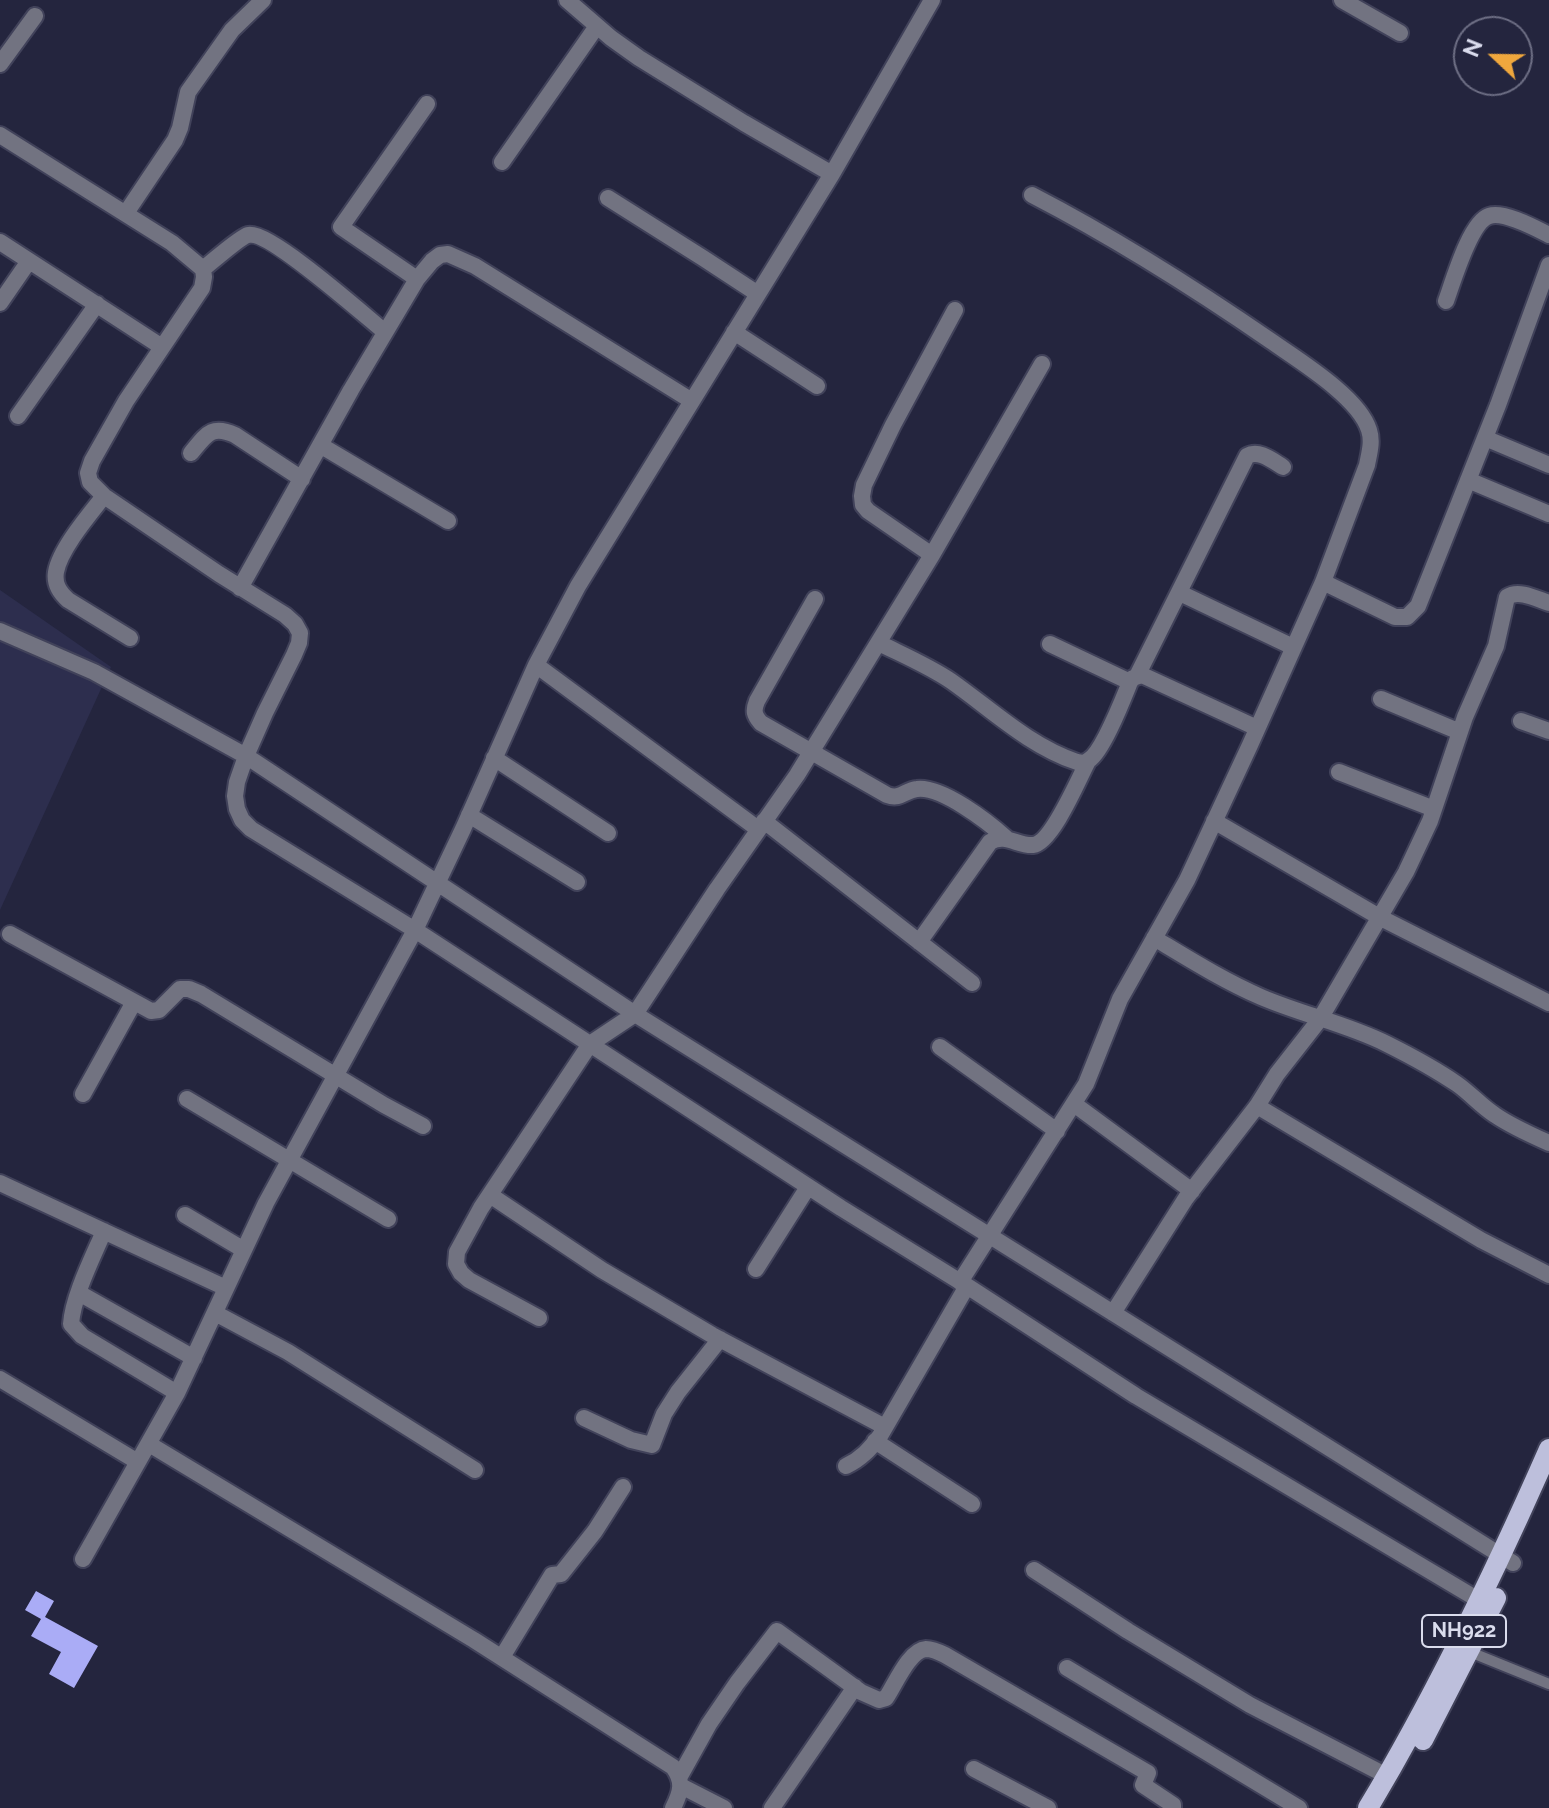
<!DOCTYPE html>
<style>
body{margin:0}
#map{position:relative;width:1549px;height:1808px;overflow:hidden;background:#24253e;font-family:Raleway,sans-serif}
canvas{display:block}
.north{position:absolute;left:1453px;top:16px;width:80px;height:80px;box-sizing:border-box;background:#24253e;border:2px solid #6d6e84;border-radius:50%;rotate:292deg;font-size:22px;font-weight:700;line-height:32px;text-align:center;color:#dadced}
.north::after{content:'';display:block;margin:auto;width:28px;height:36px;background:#efa73d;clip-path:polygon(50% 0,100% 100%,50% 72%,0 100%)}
</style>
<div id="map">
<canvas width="1549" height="1808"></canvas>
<div class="north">N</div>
</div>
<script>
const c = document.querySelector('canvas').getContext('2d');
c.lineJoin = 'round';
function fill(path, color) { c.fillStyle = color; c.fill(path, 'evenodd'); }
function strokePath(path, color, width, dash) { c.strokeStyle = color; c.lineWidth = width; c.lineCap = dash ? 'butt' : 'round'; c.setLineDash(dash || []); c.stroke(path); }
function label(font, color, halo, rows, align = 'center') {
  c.font = font + ' Raleway,sans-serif'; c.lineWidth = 8; c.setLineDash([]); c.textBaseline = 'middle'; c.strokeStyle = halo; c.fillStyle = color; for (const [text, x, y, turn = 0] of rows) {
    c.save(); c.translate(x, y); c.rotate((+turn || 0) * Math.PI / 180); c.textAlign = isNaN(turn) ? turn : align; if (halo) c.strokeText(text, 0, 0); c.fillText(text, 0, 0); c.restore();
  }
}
fill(new Path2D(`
 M0,590L111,667L0,910Z`), '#2d2e4e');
fill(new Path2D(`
 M36,1591L54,1601L45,1617L98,1646L74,1688L49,1674L61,1652L31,1636L41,1619L25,1610Z`), '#aaacf6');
const service = new Path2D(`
 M1470,1652L1549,1684`);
const minor = new Path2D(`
 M567,0L611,38L639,58L744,123L832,174
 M1342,0L1400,33
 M0,64L35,16
 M0,135L172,243L203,269L204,277L202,288L126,401L92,461L88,473L90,482L104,496L219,574L285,615L295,624L300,633L299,643L294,655L265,713L246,756L237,782L235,796L237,809L242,820L251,829L415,930L841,1208L967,1286L1136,1396L1487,1605
 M502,162L597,26
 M608,198L703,258L758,294
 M126,213L175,140L180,128L188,92L232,30L263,0
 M0,242L162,347
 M203,269C212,262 240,237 248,235C269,230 364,315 385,332
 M417,279L341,227L427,104
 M1446,301C1453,282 1470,222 1489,216C1504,211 1535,228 1549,235
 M0,303L29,261
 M734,332L817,386
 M18,416L97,304
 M1485,438L1549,465
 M320,445L448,521
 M191,453C206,435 211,424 235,435L302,479
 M1468,480L1549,514
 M104,496C89,515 60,549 56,572C54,584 59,592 68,600L130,638
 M932,555L868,511L863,505L862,496L864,485L893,425L955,310
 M1323,582L1395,617H1407L1418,606L1498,405L1549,265
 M240,588L351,390L417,279L432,261L440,255L448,254L475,266L692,401
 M1180,593L1293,647
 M815,599L757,701C753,711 754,715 761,723L887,795C901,800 905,790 917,789C942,786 988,822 1006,838
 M0,631L94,672L246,756L635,1014L1513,1563
 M879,643C903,655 929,666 951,681C991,709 1029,746 1077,762C1083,763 1083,764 1089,760C1103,751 1123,699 1130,682L1133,678L1142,675L1257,728
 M1050,644L1130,682
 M536,665L758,829
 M1137,676L1247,456C1259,449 1273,461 1283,467
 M1381,699L1460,732
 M1521,721L1549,731
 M494,758L608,833
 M1339,772L1434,809
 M469,815L577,882
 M764,821L972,983
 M1214,821L1381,918L1549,1003
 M10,934L151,1011L159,1010L180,989H189L201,994L384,1105L423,1126
 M1154,938C1189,959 1224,981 1261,997C1303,1015 1347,1024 1387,1044C1411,1056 1435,1069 1457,1084C1470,1093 1481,1106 1495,1115C1511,1126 1531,1135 1549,1143
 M919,942L990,842C1006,833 1017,846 1033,845C1052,843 1079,778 1088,761
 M940,1047L1057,1131
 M83,1094L134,1002
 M187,1099L388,1219
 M1074,1104L1192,1191
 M1257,1106L1481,1240L1549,1275
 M0,1183L226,1288
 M490,1195L602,1270L712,1335L885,1427
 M185,1215L244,1250
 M104,1231C93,1257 73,1296 71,1324L82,1336L177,1393
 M756,1269L808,1187
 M960,1282L1086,1084L1120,999L1187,880L1250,745L1323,582L1367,465C1369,454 1373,442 1369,430C1359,397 1298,360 1271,341C1194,288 1115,238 1032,195
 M79,1293L194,1358
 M215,1313L288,1352L475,1470
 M1113,1313L1186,1198L1257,1106L1277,1074L1320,1019L1406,872L1430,821L1465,717L1496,646L1507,597C1519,589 1537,599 1549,603
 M539,1318L469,1280L461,1273L456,1264L457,1252L481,1208L590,1044L635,1014L717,889L797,775L932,555L1042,364
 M0,1379L138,1462
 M584,1418L631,1440L652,1445L664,1414L678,1392L720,1339
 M875,1441L972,1504
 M149,1444L474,1640L673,1767C684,1782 681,1792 673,1808
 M846,1466C861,1459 870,1449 880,1436L967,1286
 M83,1559L177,1393L266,1203L415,930L463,829L536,665L578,586L832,174L932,0
 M1034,1570L1128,1631L1250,1705L1387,1776
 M502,1657L552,1575L561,1574L595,1531L623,1487
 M1067,1668L1299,1808
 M974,1769L1048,1808
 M680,1776L709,1724L737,1683L777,1631L861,1692L879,1700L886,1698C895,1685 909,1650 926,1649C933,1649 939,1652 945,1655L1148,1773L1143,1785L1173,1805V1808
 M681,1786L724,1808
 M772,1808L855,1687`);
const primary = new Path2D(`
 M1423,1740L1496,1598
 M1368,1808C1437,1693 1495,1572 1549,1449`);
strokePath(service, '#41425a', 14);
strokePath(minor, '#41425a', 20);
strokePath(primary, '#41425a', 24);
strokePath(service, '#727381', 10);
strokePath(minor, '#727381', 16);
strokePath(primary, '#bdbfdc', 20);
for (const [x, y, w] of [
 [1464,1631,84]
]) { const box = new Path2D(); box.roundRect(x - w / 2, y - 16, w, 32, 6); c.fillStyle = '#24253e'; c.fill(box); strokePath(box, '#dadced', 2); }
label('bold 20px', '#dadced', null, [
 ["NH922",1464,1631]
]);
</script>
